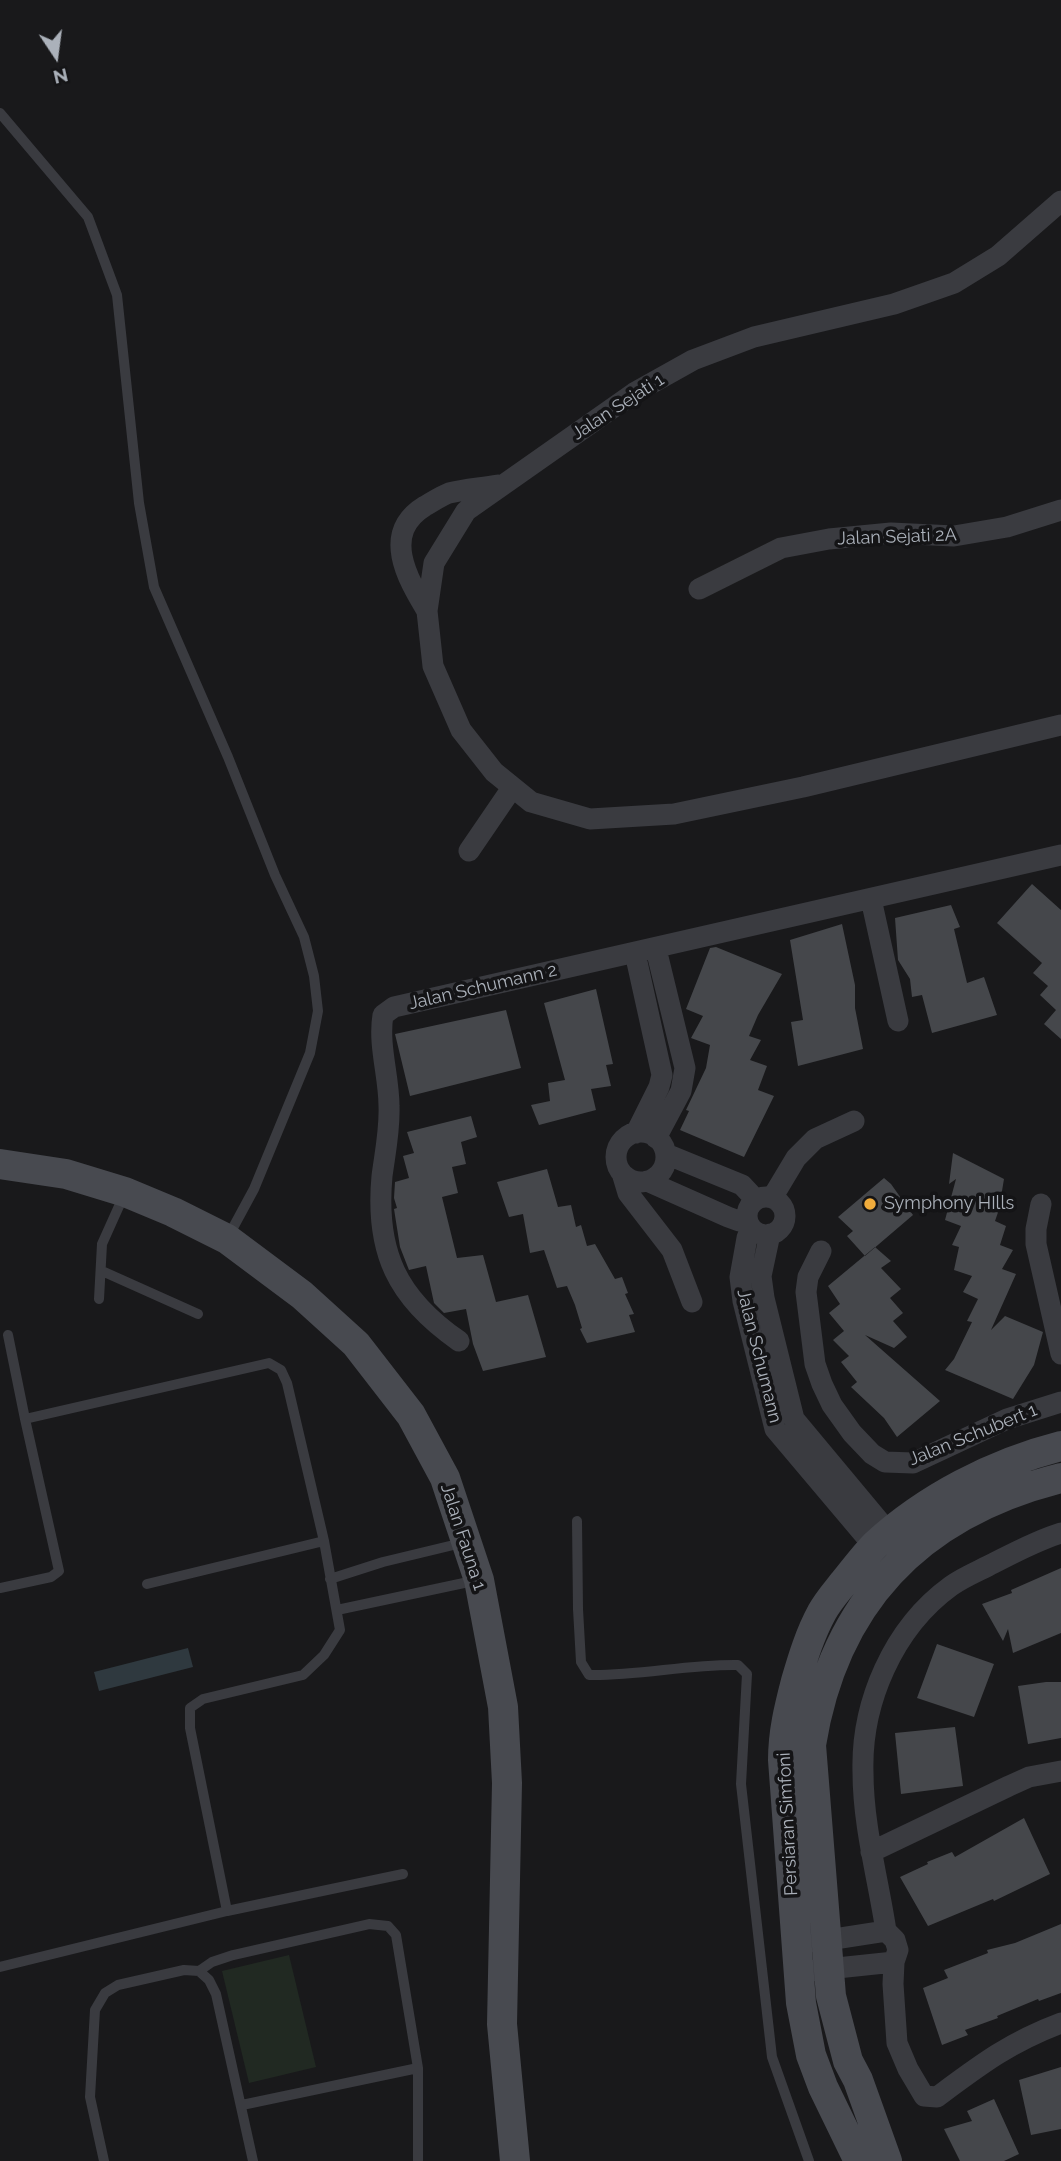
<!DOCTYPE html>
<style>
body{margin:0}
#map{position:relative;width:1061px;height:2161px;overflow:hidden;background:#19191b;font-family:Raleway,sans-serif}
canvas{display:block}
.north{position:absolute;left:21px;top:21px;width:70px;height:70px;-webkit-text-stroke:5px #141416;paint-order:stroke;rotate:167deg;font-size:19px;font-weight:700;line-height:28px;text-align:center;color:#abb1ba}
.north::after{content:'';display:block;margin:auto;width:24px;height:32px;background:#abb1ba;clip-path:polygon(50% 0,100% 100%,50% 72%,0 100%)}
</style>
<div id="map">
<canvas width="1061" height="2161"></canvas>
<div class="north">N</div>
</div>
<script>
const c = document.querySelector('canvas').getContext('2d');
c.lineJoin = 'round';
function fill(path, color) { c.fillStyle = color; c.fill(path, 'evenodd'); }
function strokePath(path, color, width, dash) { c.strokeStyle = color; c.lineWidth = width; c.lineCap = dash ? 'butt' : 'round'; c.setLineDash(dash || []); c.stroke(path); }
function label(font, color, halo, rows, align = 'center') {
  c.font = font + ' Raleway,sans-serif'; c.lineWidth = 7; c.setLineDash([]); c.textBaseline = 'middle'; c.strokeStyle = halo; c.fillStyle = color; for (const [text, x, y, turn = 0] of rows) {
    c.save(); c.translate(x, y); c.rotate((+turn || 0) * Math.PI / 180); c.textAlign = isNaN(turn) ? turn : align; if (halo) c.strokeText(text, 0, 0); c.fillText(text, 0, 0); c.restore();
  }
}
fill(new Path2D(`
 M289,1955L316,2067L249,2083L222,1971Z`), '#212922');
fill(new Path2D(`
 M188,1648L193,1667L99,1691L94,1672Z`), '#2f393f');
fill(new Path2D(`
 M1032,884L1061,910V1039L1044,1024L1056,1010L1040,995L1048,986L1033,973L1042,963L997,923Z
 M951,905L960,927L954,929L967,983L984,977L997,1015L932,1033L922,995L912,997L910,979L898,960L895,918Z
 M842,924L855,985V1008L863,1049L798,1066L791,1022L803,1020L790,940Z
 M716,947L782,974L758,1015L749,1036L761,1040L750,1060L767,1066L758,1090L774,1096L744,1157L680,1130L689,1111L686,1110L706,1068L710,1045L691,1038L703,1016L686,1009L710,948Z
 M596,989L613,1064L606,1065L611,1086L591,1089L596,1110L539,1125L531,1105L550,1101L548,1083L565,1080L544,1003Z
 M506,1010L521,1068L410,1096L395,1034Z
 M471,1116L477,1137L461,1142L466,1164L452,1167L458,1193L442,1197L457,1258L483,1255L496,1302L528,1295L546,1357L483,1371L473,1344L466,1309L444,1313L434,1303L426,1266L409,1270L407,1265L400,1247L394,1209L397,1208L394,1198L395,1182L409,1178L403,1156L414,1153L407,1132Z
 M953,1153L1004,1179L1001,1197L1003,1198L995,1221L1006,1226L1000,1245L1013,1250L1002,1269L1016,1274L991,1330L1005,1316L1043,1332L1034,1365L1013,1399L945,1370L954,1359L972,1322L967,1321L978,1299L963,1292L972,1276L954,1270L959,1247L952,1245L961,1226L945,1220L956,1179L949,1184Z
 M547,1169L558,1207L571,1205L576,1227L581,1225L587,1246L595,1244L615,1279L622,1277L628,1293L625,1294L634,1314L629,1315L635,1332L587,1343L580,1329L582,1328L575,1305L567,1286L557,1288L544,1250L530,1253L523,1214L509,1217L497,1182Z
 M884,1178L891,1184L913,1215L865,1256L847,1236L853,1231L838,1217Z
 M875,1247L891,1261L881,1268L901,1289L890,1298L903,1313L893,1321L907,1337L894,1348L865,1335L940,1401L897,1437L884,1418L851,1387L857,1382L841,1362L849,1356L833,1340L844,1331L829,1313L840,1304L828,1286Z
 M1061,1568V1633L1013,1653L1008,1629L1003,1641L982,1604L1012,1593L1011,1590Z
 M937,1644L994,1664L974,1717L917,1698Z
 M1046,1682H1061V1738L1028,1744L1018,1686Z
 M955,1727L963,1786L901,1794L895,1733Z
 M1024,1818L1050,1874L994,1901L993,1899L928,1926L900,1877L928,1864L927,1862L952,1852L955,1857Z
 M1061,1924V1993L1039,2001L1038,1999L997,2016L998,2018L965,2030L968,2035L942,2045L923,1988L948,1978L944,1970L988,1953L987,1950L1015,1943Z
 M1061,2067V2129L1031,2135L1019,2080Z
 M994,2099L1019,2154L1004,2161H960L944,2129L972,2121L967,2111Z`), '#45474b');
strokePath(new Path2D(`
 M0,113L88,217L117,295L139,503L154,587L228,757L275,875L304,937L314,976L318,1011L310,1053L254,1189L228,1237
 M102,1271L198,1314
 M99,1299L102,1244L124,1195
 M8,1335L25,1419
 M577,1521L578,1609L581,1662L589,1675C639,1676 688,1664 738,1665L747,1674L741,1784L772,2057L809,2161
 M330,1579L383,1562L466,1542
 M147,1584L324,1541
 M0,1588L51,1577L59,1571L25,1419L269,1363L281,1370L287,1383L324,1541L340,1630L324,1655L303,1675L203,1699L190,1708V1728L227,1911
 M337,1610L478,1580
 M0,1967L227,1911L403,1874
 M199,1971L212,1962L233,1955L369,1924L388,1926L396,1935L418,2068V2161
 M242,2105L418,2068
 M104,2161L90,2097L95,2010L105,1993L118,1985L184,1970L199,1971L209,1980L216,1994L253,2161`), '#3a3b40', 10);
strokePath(new Path2D(`
 M1061,201L998,256L954,283L894,304L754,337L693,360L634,393L466,511L434,563L427,611L433,666L461,730L494,772L531,802L590,819L674,814L803,787L1061,725
 M699,589L781,548L829,539L891,533L954,536L1007,527L1061,510
 M427,611C407,578 381,533 425,506C432,502 441,496 449,493C465,489 482,488 498,485
 M469,851L512,788
 M871,899L898,1021
 M635,953L662,1075L659,1087L636,1133
 M616 1157a25 25 0 1 1 50 0a25 25 0 1 1-50 0Z
 M656,1138L681,1091L685,1068L656,949
 M666,1154L742,1185L756,1200
 M622,1173L628,1193L672,1250L692,1302
 M647,1181L728,1217L739,1221L747,1220
 M747 1216a19 19 0 1 1 38 0a19 19 0 1 1-38 0Z
 M772,1198L796,1158L815,1139L854,1121
 M1041,1204L1036,1229V1244L1061,1354
 M751,1228L747,1238L740,1277L743,1301L775,1429L883,1557
 M770,1234L761,1276L764,1298L794,1419L889,1533L910,1553
 M821,1251L808,1277L806,1292L815,1364L822,1384L832,1405L852,1433L872,1454L885,1462L913,1463L1007,1419L1061,1402
 M459,1341C397,1298 375,1252 382,1176C385,1153 390,1130 389,1106C389,1076 378,1045 383,1015L394,1007L1061,855
 M1061,1533C1035,1541 1012,1554 988,1566C976,1572 962,1578 951,1586C893,1628 861,1703 863,1772C863,1826 878,1878 886,1931L895,1940L898,1950L894,1962L893,1984L897,2043L908,2069L924,2096L937,2097C980,2065 1010,2042 1061,2023
 M871,1852L1009,1786L1029,1777L1061,1771
 M815,1942L886,1931
 M799,1972L894,1962`), '#3a3b40', 21);
strokePath(new Path2D(`
 M0,1164L66,1174L125,1192L173,1212L227,1239L302,1295L356,1344L411,1415L445,1478L479,1580L503,1707L507,1783L502,2024L515,2161
 M859,2161L823,2087L811,2055L801,2003L783,1760C783,1732 789,1708 796,1681C803,1657 810,1634 822,1612C828,1601 837,1591 844,1582C854,1570 864,1556 875,1545C926,1498 994,1463 1061,1446
 M887,2161L858,2080L848,2061L831,1996L811,1745C834,1601 921,1513 1061,1478`), '#484a50', 30);
for (const [x, y, r, color] of [
 [870,1204,7,"#f0ac3c"]
]) { const dot = new Path2D(); dot.arc(x, y, r, 0, 2 * Math.PI); c.fillStyle = color; c.fill(dot); strokePath(dot, '#141416', 2.5); }
label('18px', '#abb1ba', '#141416', [
 ["Jalan Sejati 1",618,407,-33],
 ["Jalan Sejati 2A",897,537,-2],
 ["Jalan Schumann 2",483,987,-13],
 ["Jalan Schumann",759,1356,76],
 ["Jalan Schubert 1",973,1435,-22],
 ["Jalan Fauna 1",463,1537,72],
 ["Persiaran Simfoni",788,1824,-93]
]);
label('18px', '#abb1ba', '#141416', [
 ["Symphony HIlls",884,1204]
], 'left');
</script>
